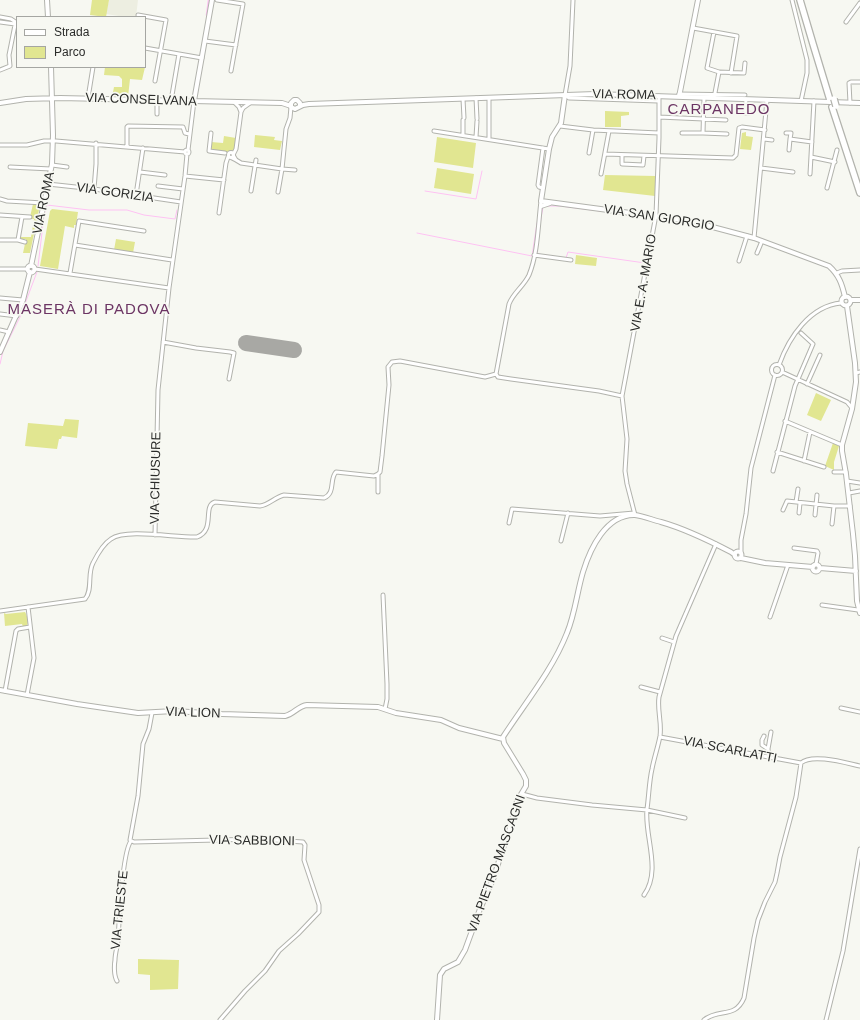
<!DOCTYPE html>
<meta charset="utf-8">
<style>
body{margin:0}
#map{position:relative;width:860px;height:1020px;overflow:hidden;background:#f7f8f2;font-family:Helvetica,sans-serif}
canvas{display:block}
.legend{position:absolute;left:16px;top:16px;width:130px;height:52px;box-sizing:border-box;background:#f7f8f2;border:1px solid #a5a6a2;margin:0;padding:5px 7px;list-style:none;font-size:12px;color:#2b2c2a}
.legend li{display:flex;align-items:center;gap:8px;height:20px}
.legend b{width:20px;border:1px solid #a5a6a2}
</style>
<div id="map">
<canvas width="860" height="1020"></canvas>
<ul class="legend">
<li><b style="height:5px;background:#fff"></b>Strada</li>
<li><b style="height:11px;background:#e1e691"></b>Parco</li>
</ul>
</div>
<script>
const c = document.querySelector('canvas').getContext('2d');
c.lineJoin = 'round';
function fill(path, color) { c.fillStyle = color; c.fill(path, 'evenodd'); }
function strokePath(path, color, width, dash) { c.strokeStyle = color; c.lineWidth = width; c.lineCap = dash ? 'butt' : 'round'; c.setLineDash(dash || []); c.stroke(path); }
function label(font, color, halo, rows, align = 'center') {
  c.font = font + ' Helvetica,sans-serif'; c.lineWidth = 3.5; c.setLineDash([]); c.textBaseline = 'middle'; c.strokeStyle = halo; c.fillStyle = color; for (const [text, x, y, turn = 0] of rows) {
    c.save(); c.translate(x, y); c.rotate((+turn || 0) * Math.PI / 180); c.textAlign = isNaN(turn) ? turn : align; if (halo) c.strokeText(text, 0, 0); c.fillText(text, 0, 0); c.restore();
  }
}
fill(new Path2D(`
 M109,0H138L136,17H125L106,14Z`), '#edeee1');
fill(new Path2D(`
 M92,0H109L106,17L90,15Z
 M145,62L146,63L142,80L130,79L128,97H112L114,87H122V79L119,76L104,75L105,67H145Z
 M605,111L629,112V115L621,116V127H605Z
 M746,132V136L753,137L751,150L740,149L742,133Z
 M255,135L275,137L274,140L282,141L280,150L254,147Z
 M224,136L236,138L234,150L227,152L211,150V142L223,143Z
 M437,137L476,143L473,168L434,162Z
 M437,168L474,174L471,194L434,188Z
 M605,175L656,176L655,196L603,190Z
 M33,204L40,205L30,253H23L26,239H19L20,237H31L34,219H23V217H30Z
 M52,209L78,212L76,225H74V228L65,226L58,269L40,266L50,211Z
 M116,239L135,242L133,253L114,250Z
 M576,255L597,258L596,266L575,264Z
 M816,393L831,400L821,421L807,415Z
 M65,419L79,420L77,438L62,436L61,439H59L57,449L25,446L28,423L63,426Z
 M833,443L839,446L834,462V470L825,466Z
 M25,612C27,615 29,622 27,626L23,627L22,624L5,626L4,613L6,614Z
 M138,959L179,960L178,989L150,990V975L138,974Z`), '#e1e691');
strokePath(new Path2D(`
 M425,191L476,199L482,171
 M548,206H560L632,215
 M637,216L644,217
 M540,224L543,207
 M417,233L532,256L537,223
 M538,241L537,253L538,254L566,258L568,252L645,263
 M38,266L44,216L47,205L89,210H127L144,215L175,219L177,210
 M0,364L3,351L20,317L37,272`), '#fec2f3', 1);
strokePath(new Path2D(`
 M207,15L209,0`), '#fec2f3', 2.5);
strokePath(new Path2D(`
 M246,343L294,350`), '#a8a8a4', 16);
const street = new Path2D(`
 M217,0L243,4L231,71
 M573,0L570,66L565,95L569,98L658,101
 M792,0L807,60V73L801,101
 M138,15L166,20L155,81
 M0,17L11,19L17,23
 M0,22L15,24
 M846,22L860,3
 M693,28L737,36L731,73
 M205,41L236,45
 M145,48L202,58
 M0,70L10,66L9,55L15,25
 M719,72L744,73L745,63
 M679,94L745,95
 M88,98L93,67
 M476,98L477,119
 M704,98L703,133L727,134
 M714,98L719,72L707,68L714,32
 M463,99L464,118
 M746,99L745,113H749
 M171,101L179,54
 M234,102L239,107L241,112
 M850,103L849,83L851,82H860
 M157,114V100
 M659,117L726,120
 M560,126L593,130L659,133
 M434,131L549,149
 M211,133L209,151L225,153
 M682,133H703
 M786,133H791L790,139
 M463,135V120
 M476,137L477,121
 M489,139V98
 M764,139L772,140
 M0,145H27L44,141H56L185,152
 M127,147V127L128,126L183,127L185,133L189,134
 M185 152a2 2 0 1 1 4 0a2 2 0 1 1-4 0Z
 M188,150L194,101
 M789,150L790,139L812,142
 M228.5 155a2.5 2.5 0 1 1 5 0a2.5 2.5 0 1 1-5 0Z
 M589,153L593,130
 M605,154L733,158L736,155L739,128L742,127L765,130
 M622,155V164L643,165L644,156
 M811,157L835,162
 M232,158L236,160L233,155L236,149L241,112L243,108L250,103
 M236,160L241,163L282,169L286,129L290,118L291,107
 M52,165L67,167
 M10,167L51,169
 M761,168L793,172
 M140,172L165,175
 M601,174L609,131
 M810,174L814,101
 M185,176L224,180
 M48,184L94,189L181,202
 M158,186L183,189
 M543,188L539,187L538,185L543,148
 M827,188L837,150
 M94,189L96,164V143
 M251,191L256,160
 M278,192L282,169L295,170
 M136,195L143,148
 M0,199L7,201L44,203
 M219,213L226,163L228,157
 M0,215L30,217
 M754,238L767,100
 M0,240H18L22,217
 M18,240L25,242
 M75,245L172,260
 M757,253L762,241
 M534,255L571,260
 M739,261L747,236
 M0,269H28
 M35,269L169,288
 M70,273L79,221L144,231
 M837,273L842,271L860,270
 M0,298L23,300
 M0,314L17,316
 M0,330L9,332
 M163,342L196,348L230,352L234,353L229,379
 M771.5 370a5.5 5.5 0 1 1 11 0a5.5 5.5 0 1 1-11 0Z
 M779,365C789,337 810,306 841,303
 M782,372L847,402L852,408
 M856,373L860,372
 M496,374L509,304C513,293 524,286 529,275C538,253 538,225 541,201
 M496,374L498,377L511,379L599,391L622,396
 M807,384L820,355
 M785,421L842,445
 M777,452L824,467
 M804,461L810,432
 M773,471L795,386L813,344L801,333
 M834,472H846
 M847,481L860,483
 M378,492V474L380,472L382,456L389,385L388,367L392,362L400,361L485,377L496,374
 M849,493L860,491
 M796,502L798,489
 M783,510L787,501L834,506H850
 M799,513L800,503
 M635,515L627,484L625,471L627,439L622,396L656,215L659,138V96
 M815,515L817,495
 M509,523L512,509L600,516L634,513
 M832,524L834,506
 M155,535L158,390L169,288L185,176L187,154
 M561,541L568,513
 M794,548L817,551L818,553L816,564
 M741,552V540L746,514L751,468L775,375
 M383,595L387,684V699L385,709
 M822,605L858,610
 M0,611L85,599C93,590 87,574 93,563C97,555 103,544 111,539C126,528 177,538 197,537C216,530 202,506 215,502L260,506C269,505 275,497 284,495L324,498C336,493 329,479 336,472L374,476L378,474
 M770,617L788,565
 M662,638L674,642
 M641,687L660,692
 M5,691L16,631L18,629L30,627
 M27,695L34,658L28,607
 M841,708L860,712
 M152,713L149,729L143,744L138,796L130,840L134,842L259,839L303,842L305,845L304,860L319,905V912L298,934L279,951L265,971L245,991L220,1020
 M764,736L762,740V745L768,749
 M660,737L801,763
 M769,757L768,749L771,732
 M522,794L537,798L592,805L647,810L685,818
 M644,895C662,870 644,836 647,809C649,795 649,782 652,769C654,758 658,747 660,736C662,723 657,710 659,697L676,636L716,544
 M117,981C114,976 114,966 115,960C115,954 117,948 118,941C119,923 122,852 131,841
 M704,1020C719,1008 735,1019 744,998L754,938L758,920L765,902L775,882L777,873L780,857L796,797L801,763C812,753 846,763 860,766
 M826,1020L843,951L860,849`);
const secondary = new Path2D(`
 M47,0L48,17
 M565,95L561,123L552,137L549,149L541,201L690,221L754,238L829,266C839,275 842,284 845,297
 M679,97L698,0
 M194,101L212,0
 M0,103L26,99L60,98L282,103L291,106
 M300,106V103L297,100H294L291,103V107L295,109L303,105L309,104L595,94L860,103
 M541,206L550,203
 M27.5 269a3.5 3.5 0 1 1 7 0a3.5 3.5 0 1 1-7 0Z
 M31,266L52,164L53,135L51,67
 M841.5 301a4.5 4.5 0 1 1 9 0a4.5 4.5 0 1 1-9 0Z
 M851,300H860
 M847,306L855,363L856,382L852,409L842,445V451L846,474L853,534L855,556L857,601L860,613
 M0,352L23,300L30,272
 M734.5 555a3.5 3.5 0 1 1 7 0a3.5 3.5 0 1 1-7 0Z
 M741,558L765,563L813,567
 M812.5 568a3.5 3.5 0 1 1 7 0a3.5 3.5 0 1 1-7 0Z
 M820,568L856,571
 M0,690L77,704L138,713L174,711L222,714L285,716C294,714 298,706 307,705L378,707L396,713L441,720L459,728L503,739
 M437,1020L440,975L444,969L458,962L465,950L480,909L494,877L502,851L510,828L517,801L526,786V780L523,774L504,743L503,737C525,703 552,671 567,633C575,614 577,592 583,572C590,549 606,514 635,515C643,516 653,520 661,522C686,529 708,540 731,552L735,555`);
const highway = new Path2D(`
 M800,0L813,44L830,100
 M832,107L860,193`);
strokePath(street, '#b2b3ad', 5);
strokePath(secondary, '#b2b3ad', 6);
strokePath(highway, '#b2b3ad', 8);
strokePath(street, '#fff', 3);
strokePath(secondary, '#fff', 4);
strokePath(highway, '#fff', 5.5);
const highwayBridge = new Path2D(`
 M834,99L836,106`);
strokePath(highwayBridge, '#b2b3ad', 8, []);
strokePath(highwayBridge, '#fff', 5.5);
label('13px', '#2b2c2a', '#f7f8f2', [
 ["VIA ROMA",624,95,1],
 ["VIA CONSELVANA",141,100,2],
 ["VIA GORIZIA",115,193,8],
 ["VIA ROMA",44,203,-78],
 ["VIA SAN GIORGIO",659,218,9],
 ["VIA E. A. MARIO",644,283,-80],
 ["VIA CHIUSURE",156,478,-89],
 ["VIA LION",193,713,2],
 ["VIA SCARLATTI",730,750,11],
 ["VIA SABBIONI",252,841,1],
 ["VIA PIETRO MASCAGNI",497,864,-70],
 ["VIA TRIESTE",120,910,-84]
]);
c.letterSpacing = '1px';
label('15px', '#6c3564', '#f7f8f2', [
 ["CARPANEDO",719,110],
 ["MASERÀ DI PADOVA",89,310]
]);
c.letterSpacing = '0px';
</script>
